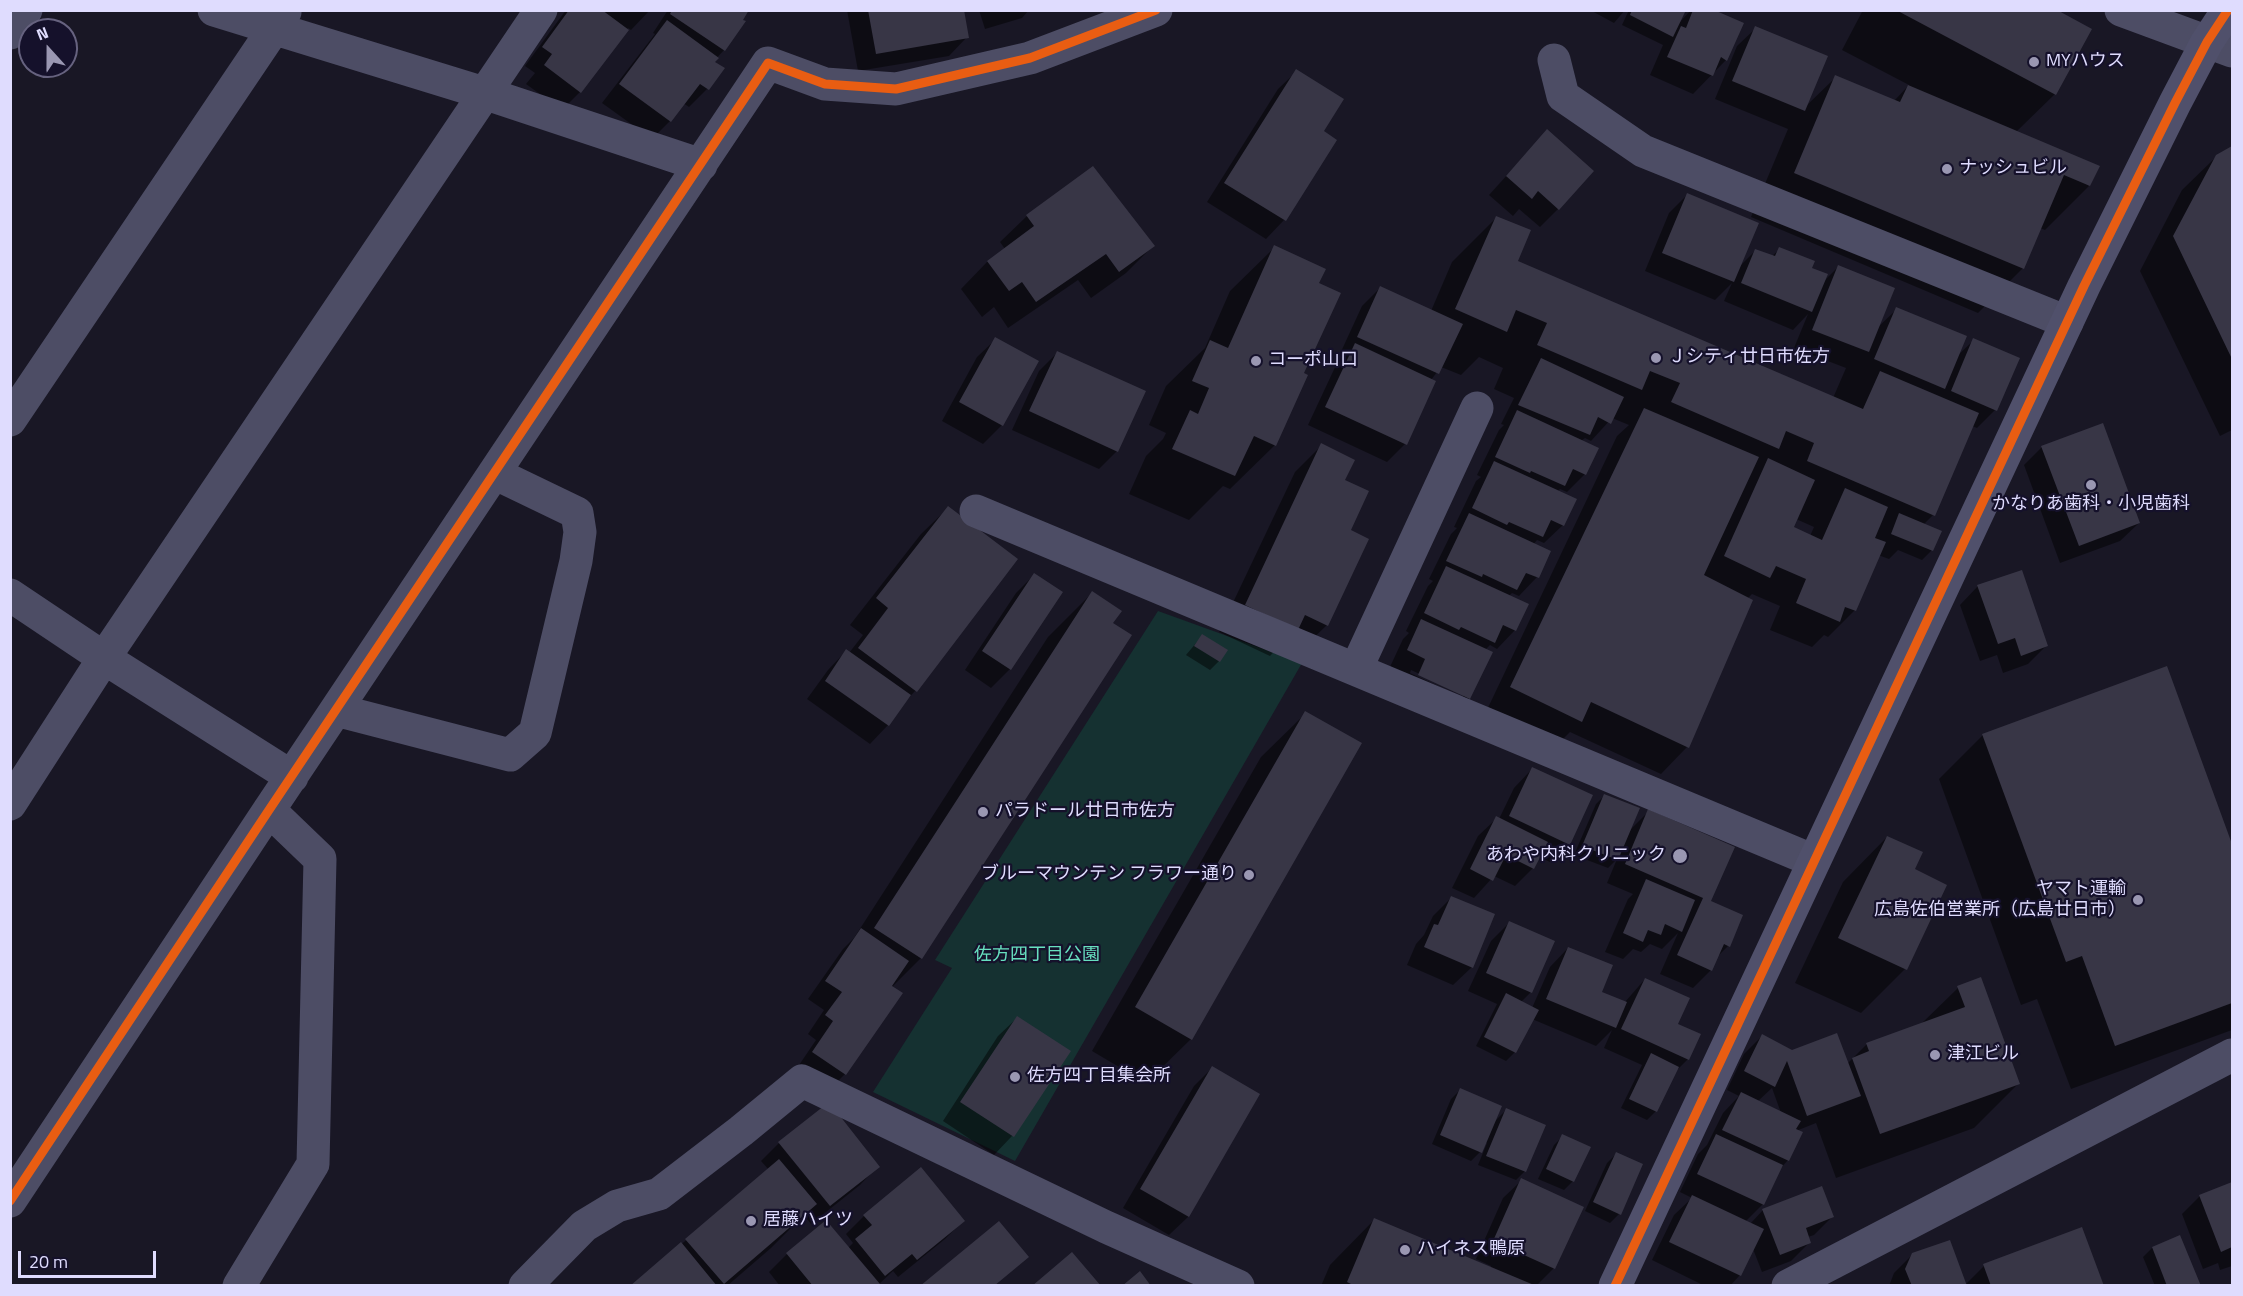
<!DOCTYPE html>
<meta charset="utf-8">
<style>
body{margin:0}
#map{position:relative;width:2243px;height:1296px;overflow:hidden;background:#191725;font-family:"Titillium Web",sans-serif}
canvas{display:block}
.frame{position:absolute;inset:0;border:12px solid #dfdcfe;pointer-events:none}
.north{position:absolute;left:18px;top:18px;width:60px;height:60px;box-sizing:border-box;background:#15112b;border:2px solid #66627f;border-radius:50%;rotate:339deg;font-size:16px;font-weight:700;line-height:24px;text-align:center;color:#dfdcfe}
.north::after{content:'';display:block;margin:auto;width:21px;height:27px;background:#9a97b2;clip-path:polygon(50% 0,100% 100%,50% 72%,0 100%)}
.scale{position:absolute;left:18px;top:1251px;width:138px;height:27px;box-sizing:border-box;border:3px solid #dfdcfe;border-top:0;padding-left:8px;font-size:18px;line-height:21px;white-space:nowrap;color:#dfdcfe;-webkit-text-stroke:4px #15112b;paint-order:stroke}
</style>
<div id="map">
<canvas width="2243" height="1296"></canvas>
<div class="frame"></div>
<div class="north">N</div>
<div class="scale">20 m</div>
</div>
<script>
const c = document.querySelector('canvas').getContext('2d');
c.lineJoin = 'round';
function fill(path, color) { c.fillStyle = color; c.fill(path, 'evenodd'); }
function strokePath(path, color, width, dash) { c.strokeStyle = color; c.lineWidth = width; c.lineCap = dash ? 'butt' : 'round'; c.setLineDash(dash || []); c.stroke(path); }
function label(font, color, halo, rows, align = 'center') {
  c.font = font + ' "Titillium Web","Noto Sans JP",sans-serif'; c.lineWidth = 4.5; c.setLineDash([]); c.textBaseline = 'middle'; c.strokeStyle = halo; c.fillStyle = color; for (const [text, x, y, turn = 0] of rows) {
    c.save(); c.translate(x, y); c.rotate((+turn || 0) * Math.PI / 180); c.textAlign = isNaN(turn) ? turn : align; if (halo) c.strokeText(text, 0, 0); c.fillText(text, 0, 0); c.restore();
  }
}
fill(new Path2D(`
 M1158,611L1302,663L1015,1161L873,1092L952,968L935,960Z`), '#153131');
fill(new Path2D(`
 M566,10H650L631,30L628,28L580,92L562,110L526,84L535,73L525,66Z
 M668,10H747L724,50L713,62L723,69L707,89L689,107L683,103L670,121L652,139L602,103L655,34L653,33Z
 M847,10H963L967,37L949,56L858,71Z
 M979,10H1029L1022,18L985,29Z
 M1590,10H1625L1614,23Z
 M1629,10H1684L1679,23L1691,10H1710L1726,60L1693,94L1650,75L1663,45L1622,25Z
 M1863,10H2054L2055,94L2016,132L2089,186L2045,230L2040,228L2023,268L1978,313L1751,217L1788,129L1715,99L1737,46L1756,28L1805,107L1836,77L1894,101L1909,85L1842,50Z
 M1297,71L1322,132L1335,141L1284,220L1266,239L1207,202L1278,89Z
 M1547,131L1558,209L1540,227L1519,209L1513,216L1489,195Z
 M2232,148V430L2220,436L2140,271L2182,190L2217,156Z
 M1687,195L1739,267L1756,250L1772,256L1780,249L1810,269L1823,282L1838,267L1877,328L1897,309L1957,356L1974,340L1995,410L1977,428L1972,426L1933,515L1924,524L1940,531L1931,551L1922,560L1898,550L1889,559L1878,555L1855,610L1828,637L1824,635L1812,647L1770,630L1780,606L1752,594L1747,599L1751,601L1687,747L1661,774L1570,732L1554,748L1485,714L1617,436L1629,425L1612,418L1591,441L1585,438L1581,441L1585,474L1567,492L1560,489L1557,492L1563,525L1544,543L1537,540L1533,545L1549,552L1537,577L1519,596L1512,593L1509,596L1515,630L1497,649L1490,645L1485,650L1469,699L1451,717L1389,669L1403,639L1409,633L1406,631L1428,586L1433,581L1429,579L1451,534L1457,528L1454,527L1476,481L1481,477L1477,475L1499,430L1504,425L1501,424L1514,398L1494,389L1503,368L1479,357L1461,375L1441,367L1431,380L1405,444L1387,462L1308,425L1337,363L1342,357L1339,356L1362,306L1380,288L1431,311L1452,262L1496,218L1516,261L1833,398L1846,368L1794,348L1808,314L1793,330L1724,301L1732,283L1715,300L1645,271L1669,213ZM1796,519L1814,527L1810,536L1792,528ZM1411,670L1463,694V698L1410,673Z
 M1027,216L1153,246L1126,273L1091,298L1078,280L1008,328L994,307L982,317L961,289L987,262L1005,249L1000,242Z
 M1275,247L1317,284L1302,374L1275,445L1230,489L1223,486L1189,520L1129,494L1146,456L1163,439L1166,433L1149,425L1166,386L1205,348L1230,291Z
 M996,339L1037,362L1001,426L983,444L942,421L977,357Z
 M1057,353L1117,451L1099,469L1012,430L1039,371Z
 M1322,445L1343,481L1348,531L1327,625L1300,651L1282,643L1270,656L1219,632L1295,472Z
 M2042,447L2139,523L2120,541L2060,563L2024,465Z
 M948,508L1016,559L915,691L904,703L888,725L870,744L807,699L828,670L846,651L849,653L863,635L850,625L921,534Z
 M1034,575L1061,593L1010,669L991,688L965,670L1016,593Z
 M1978,586L2046,646L2028,664L2003,673L1997,655L1980,661L1960,605Z
 M1092,593L1111,623L921,958L891,988L845,1074L827,1092L795,1071L816,1040L808,1034L824,1010L808,999L843,949L854,938L1048,637Z
 M1202,636L1219,661L1210,670L1186,655Z
 M2166,668L2232,848V1030L2071,1089L2037,999L2021,1005L1939,779L1983,735Z
 M1306,713L1191,1039L1146,1083L1092,1051L1261,757Z
 M1532,769L1568,844L1550,862L1539,857L1533,868L1515,886L1494,876L1474,898L1452,888L1478,836L1497,818L1499,819L1514,788Z
 M1605,795L1628,832L1649,811L1709,902L1728,946L1716,958L1711,970L1693,988L1660,974L1678,933L1662,949L1650,944L1641,952L1633,949L1623,959L1605,952L1628,899L1633,894L1607,883L1617,859L1608,868L1574,855L1596,804Z
 M1887,837L1905,969L1861,1013L1795,983L1843,882Z
 M1451,898L1472,967L1453,985L1407,965L1416,944L1424,935L1433,916Z
 M1509,923L1553,942L1530,993L1521,1002L1532,1008L1550,967L1568,948L1600,992L1625,1002L1645,979L1676,1025L1688,1059L1676,1071L1656,1111L1647,1120L1621,1108L1642,1065L1604,1048L1612,1030L1596,1046L1532,1019L1515,1052L1506,1061L1476,1046L1497,1004L1468,991L1491,941Z
 M1958,988L2018,1084L1974,1128L1836,1178L1816,1123L1796,1131L1788,1160L1780,1169L1763,1204L1745,1222L1750,1224L1763,1210L1832,1217L1814,1235L1808,1237L1810,1242L1791,1261L1762,1272L1753,1249L1740,1275L1730,1286H1705L1652,1260L1674,1215L1692,1198L1680,1192L1698,1154L1707,1145L1723,1113L1739,1096L1727,1090L1744,1054L1762,1036L1792,1051L1847,1064L1867,1044L1921,1024ZM1772,1088L1781,1113L1757,1102Z
 M1017,1018L1069,1051L1012,1136L994,1155L943,1121L998,1036Z
 M1212,1068L1258,1095L1188,1217L1169,1235L1123,1208L1194,1086Z
 M1460,1090L1493,1123L1506,1110L1525,1171L1516,1180L1478,1165L1487,1143L1485,1142L1480,1152L1471,1161L1432,1144L1451,1099Z
 M1563,1136L1573,1181L1564,1190L1538,1179L1554,1145Z
 M779,1143L878,1166L860,1185L811,1224L804,1215L771,1248L727,1286H632L769,1170L761,1161Z
 M1616,1154L1619,1214L1610,1223L1585,1211L1607,1163Z
 M921,1169L963,1221L945,1239L898,1277L893,1271L877,1286H780L769,1272L787,1254L848,1248L853,1243L846,1234L864,1216Z
 M1522,1180L1582,1207L1554,1268L1536,1286H1321L1330,1265L1374,1220L1490,1269L1491,1266L1476,1259L1503,1198Z
 M2232,1183V1266L2220,1270L2218,1263L2203,1269L2182,1214L2200,1196Z
 M2179,1237L2199,1286H2155L2143,1257L2152,1248Z
 M1913,1254L1965,1285L1984,1266L2102,1286H1889L1894,1273Z`), '#0007');
fill(new Path2D(`
 M569,10H602L629,30L581,93L544,65L552,54L542,47Z
 M672,10H749L743,20L746,21L725,51L670,14Z
 M868,10H964L969,38L876,54Z
 M1632,10H1686L1673,37L1630,15Z
 M1693,10H1714L1744,23L1727,61L1721,57L1713,76L1667,57L1681,26L1686,28Z
 M1896,10H2057L2092,29L2056,95Z
 M667,20L719,58L715,62L725,68L709,90L700,84L671,122L619,84Z
 M1755,26L1828,56L1805,111L1732,81Z
 M1296,69L1344,99L1324,131L1337,140L1286,221L1224,183Z
 M1835,75L1900,102L1908,85L2100,166L2090,186L2064,175L2024,269L1794,173Z
 M1547,129L1594,171L1559,210L1538,191L1532,199L1506,176Z
 M2232,146V359L2173,236L2216,155Z
 M1093,166L1155,246L1119,272L1106,254L1036,302L1022,282L1009,291L987,261L1034,226L1026,215Z
 M1687,193L1759,223L1734,282L1662,253Z
 M1496,216L1531,230L1518,261L1863,409L1880,371L1979,413L1935,516L1807,461L1814,443L1786,431L1779,449L1671,402L1680,383L1650,371L1642,390L1537,345L1547,323L1516,310L1507,332L1455,309Z
 M1274,245L1326,269L1319,283L1341,293L1304,373L1308,375L1276,446L1254,436L1235,476L1172,449L1190,410L1198,414L1209,388L1192,381L1210,340L1228,348Z
 M1779,247L1815,261L1812,268L1828,274L1812,312L1741,283L1755,249L1775,256Z
 M1838,265L1895,288L1869,352L1812,330Z
 M1380,286L1463,324L1439,374L1357,337Z
 M1896,307L1967,336L1945,389L1874,359Z
 M995,337L1039,361L1003,426L959,402Z
 M1973,338L2020,358L1997,411L1951,391Z
 M1355,343L1436,381L1407,445L1325,407Z
 M1057,351L1146,391L1118,452L1029,411Z
 M1541,358L1624,397L1611,424L1598,417L1590,435L1518,405Z
 M1644,408L1759,457L1704,575L1753,600L1689,748L1591,702L1582,722L1510,687Z
 M1517,410L1599,448L1586,475L1573,469L1565,486L1531,471L1530,473L1495,457Z
 M2103,423L2140,523L2079,546L2041,446Z
 M1321,443L1355,460L1345,480L1369,491L1351,530L1369,539L1328,626L1305,615L1298,630L1245,605Z
 M1768,458L1815,480L1794,527L1822,540L1845,488L1888,507L1875,538L1886,542L1856,611L1845,607L1840,622L1796,603L1806,579L1776,566L1770,578L1724,556Z
 M1494,461L1577,499L1564,526L1551,520L1543,537L1509,522L1507,525L1472,508Z
 M948,506L1018,559L917,692L858,648L888,608L876,598Z
 M1469,513L1551,551L1539,578L1526,573L1517,590L1483,574L1482,577L1446,561Z
 M1899,513L1942,531L1933,551L1891,534Z
 M1446,566L1529,604L1516,631L1503,625L1495,643L1461,627L1459,630L1424,613Z
 M2022,570L2048,646L2021,656L2015,638L1998,644L1977,585Z
 M1034,573L1063,592L1011,670L982,651Z
 M1092,591L1122,611L1113,623L1132,635L922,959L874,928Z
 M1421,619L1493,652L1470,699L1418,675L1425,659L1407,650Z
 M1202,634L1228,650L1220,662L1194,646Z
 M846,649L911,695L889,726L825,681Z
 M2167,666L2232,844V1003L2115,1046L2082,956L2066,962L1982,734Z
 M1305,711L1362,743L1192,1040L1135,1007Z
 M1532,767L1593,795L1570,845L1509,816Z
 M1604,794L1640,808L1618,860L1582,846Z
 M1648,809L1735,847L1711,901L1743,915L1730,947L1724,944L1712,971L1677,955L1703,898L1625,864Z
 M1496,816L1548,842L1534,869L1506,855L1493,881L1470,869Z
 M1887,836L1923,852L1915,869L1947,885L1907,970L1838,938Z
 M1646,879L1695,900L1682,932L1665,924L1661,935L1648,930L1643,942L1623,933Z
 M1451,896L1495,914L1473,968L1424,947L1434,924L1438,925Z
 M1509,921L1555,941L1532,993L1486,973Z
 M861,928L909,961L892,986L903,993L846,1075L812,1052L833,1021L825,1015L842,992L825,981Z
 M1568,947L1613,965L1602,992L1627,1002L1616,1028L1546,999Z
 M1981,977L2020,1084L1880,1134L1852,1058L1869,1051L1866,1043L1965,1007L1957,986Z
 M1645,978L1690,998L1678,1024L1701,1034L1689,1060L1621,1029Z
 M1506,993L1539,1010L1516,1053L1484,1037Z
 M1017,1016L1071,1051L1014,1137L960,1102Z
 M1837,1033L1861,1096L1807,1116L1787,1061L1775,1087L1744,1071L1762,1034L1792,1050Z
 M1651,1053L1679,1067L1657,1112L1629,1099Z
 M1212,1066L1260,1094L1189,1217L1140,1189Z
 M1460,1088L1502,1106L1482,1153L1440,1135Z
 M1741,1092L1801,1121L1796,1129L1803,1132L1789,1161L1722,1130Z
 M829,1102L880,1167L830,1206L778,1142Z
 M1506,1108L1546,1125L1526,1172L1486,1156Z
 M1562,1134L1591,1147L1574,1182L1546,1169Z
 M1716,1134L1783,1165L1764,1205L1697,1174Z
 M1616,1152L1643,1164L1621,1215L1593,1202Z
 M779,1159L817,1204L724,1284L685,1239Z
 M921,1167L965,1221L917,1260L912,1254L885,1276L855,1239L872,1225L863,1215Z
 M1521,1178L1584,1207L1555,1269L1493,1241Z
 M2232,1182V1247L2221,1252L2199,1195Z
 M1822,1186L1834,1217L1806,1228L1811,1243L1780,1255L1762,1209Z
 M1692,1195L1764,1229L1741,1276L1669,1242Z
 M1374,1218L1534,1285V1286H1355L1347,1282Z
 M826,1220L880,1284L879,1286H813L786,1253Z
 M999,1221L1029,1257L994,1286H920Z
 M2082,1227L2104,1286H1991L1983,1264Z
 M2180,1235L2201,1286H2167L2152,1247Z
 M1950,1240L1967,1286H1912L1905,1269L1912,1253Z
 M681,1242L717,1286H630Z
 M1072,1252L1101,1286H1032Z
 M1140,1271L1151,1286H1122Z`), '#383646');
strokePath(new Path2D(`
 M214,10L484,93L701,165
 M2121,10L2232,51
 M10,33L26,10
 M1554,60L1563,96L1643,151L2067,322
 M10,420L285,12
 M976,511L1814,861
 M10,595L104,658L292,777
 M1356,669L1477,408
 M336,710L510,755L535,733L576,561L580,532L577,513L494,473
 M10,804L104,658L541,10
 M10,1201L269,810L768,63L825,84L896,89L1030,58L1156,10
 M239,1286L313,1164L320,859L269,810
 M525,1286L584,1226L617,1206L659,1194L741,1131L802,1081L1106,1227L1238,1286
 M1788,1286L2232,1055`), '#4d4d65', 33);
strokePath(new Path2D(`
 M1615,1286L2084,286L2175,103L2207,42L2228,10`), '#50506b', 33);
strokePath(new Path2D(`
 M10,1201L269,810L768,63L825,84L896,89L1030,58L1156,10
 M1615,1286L2084,286L2175,103L2207,42L2228,10`), '#e95d12', 9);
for (const [x, y, r, color] of [
 [2034,62,6,"#9a97b2"],
 [1947,169,6,"#9a97b2"],
 [1656,358,6,"#9a97b2"],
 [1256,361,6,"#9a97b2"],
 [2091,485,6,"#9a97b2"],
 [983,812,6,"#9a97b2"],
 [1680,856,8,"#9a97b2"],
 [1249,875,6,"#9a97b2"],
 [2138,900,6,"#9a97b2"],
 [1935,1055,6,"#9a97b2"],
 [1015,1077,6,"#9a97b2"],
 [751,1221,6,"#9a97b2"],
 [1405,1250,6,"#9a97b2"]
]) { const dot = new Path2D(); dot.arc(x, y, r, 0, 2 * Math.PI); c.fillStyle = color; c.fill(dot); strokePath(dot, '#15112b', 2); }
label('18px', '#dfdcfe', '#15112b', [
 ["MYハウス",2046,62],
 ["ナッシュビル",1959,169],
 ["Ｊシティ廿日市佐方",1668,358],
 ["コーポ山口",1268,361],
 ["かなりあ歯科・小児歯科",2091,505,"center"],
 ["パラドール廿日市佐方",995,812],
 ["あわや内科クリニック",1666,856,"right"],
 ["ブルーマウンテン フラワー通り",1237,875,"right"],
 ["ヤマト運輸",2126,890,"right"],
 ["広島佐伯営業所（広島廿日市）",2126,911,"right"],
 ["津江ビル",1947,1055],
 ["佐方四丁目集会所",1027,1077],
 ["居藤ハイツ",763,1221],
 ["ハイネス鴨原",1417,1250]
], 'left');
label('18px', '#67dfbf', '#15112b', [
 ["佐方四丁目公園",1037,956]
]);
</script>
